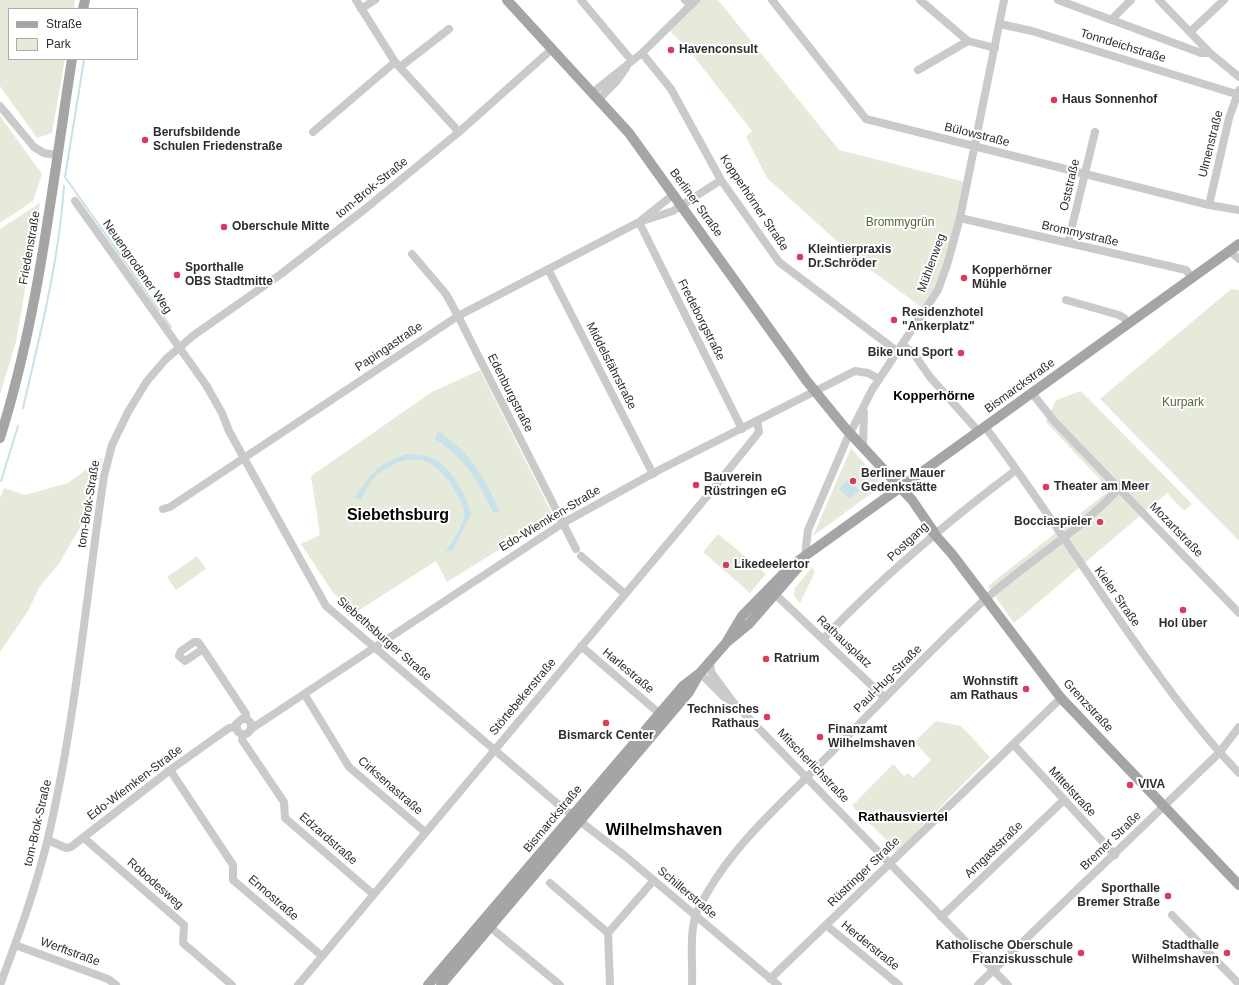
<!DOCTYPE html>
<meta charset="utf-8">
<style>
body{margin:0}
#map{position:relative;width:1239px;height:985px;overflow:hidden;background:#fff;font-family:Helvetica,sans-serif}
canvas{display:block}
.legend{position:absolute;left:8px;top:8px;width:130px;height:52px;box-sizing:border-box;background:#fff;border:1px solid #ababab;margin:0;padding:5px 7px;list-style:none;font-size:12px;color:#2d2d2d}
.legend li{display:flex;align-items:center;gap:8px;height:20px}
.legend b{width:20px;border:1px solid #ababab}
</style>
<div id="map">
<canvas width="1239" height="985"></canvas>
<ul class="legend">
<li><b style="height:5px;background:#a5a5a5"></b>Straße</li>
<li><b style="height:11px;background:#e5eadb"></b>Park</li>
</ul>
</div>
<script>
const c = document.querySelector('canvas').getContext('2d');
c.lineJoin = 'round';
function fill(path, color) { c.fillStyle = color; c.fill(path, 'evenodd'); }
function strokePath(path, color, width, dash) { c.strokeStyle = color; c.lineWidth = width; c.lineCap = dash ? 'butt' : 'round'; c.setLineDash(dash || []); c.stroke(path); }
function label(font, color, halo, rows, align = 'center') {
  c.font = font + ' Helvetica,sans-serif'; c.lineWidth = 4; c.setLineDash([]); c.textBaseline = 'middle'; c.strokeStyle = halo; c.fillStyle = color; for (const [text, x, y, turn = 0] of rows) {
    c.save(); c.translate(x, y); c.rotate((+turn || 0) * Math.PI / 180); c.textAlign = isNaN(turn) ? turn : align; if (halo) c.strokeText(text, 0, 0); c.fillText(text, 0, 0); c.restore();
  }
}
fill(new Path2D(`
 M0,0H75L74,9H9V59H65L52,133L37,138L0,86Z
 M699,0H718L839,150L965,182C956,226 948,270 924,309L861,263L767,178L746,137L752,131L688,49L670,31Z
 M0,116L42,174L33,201L0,223Z
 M40,203L16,342L0,394V229Z
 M1231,289L1239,290V541L1100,399Z
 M480,370L553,516L447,582L436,561L356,612L334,594L301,544L320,535L311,476L432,392Z
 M1081,391L1192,504L1184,511L1167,493L1014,623L988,586L1110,490L1046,422L1056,400Z
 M851,448L878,479L876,490L813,536Z
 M103,457L89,512L58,565L40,586L28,611L0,652V498L4,488L25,495L68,483Z
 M718,534L766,574L750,593L703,552Z
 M197,556L206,569L176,590L167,577Z
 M812,567L815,572L800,603L794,596L795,588Z
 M936,721L961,726L990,757L897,851L852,806L893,764L904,776L908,773L913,778L931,760L914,742Z`), '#e5eadb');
fill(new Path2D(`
 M438,431C472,454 483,475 500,512H493C477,480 466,459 435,439Z
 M408,454C418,455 428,455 436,460C453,470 467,496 471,514L452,551L446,552C452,542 461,529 464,517C466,508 460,499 455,491C450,482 443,472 434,466C413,450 380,466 368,486C365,491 363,496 361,500L355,497C370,474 381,461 408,454Z
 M847,480L859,490L850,499L839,489Z`), '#c9e1e9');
strokePath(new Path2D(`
 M84,60L65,177L171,327
 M23,408C40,335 59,261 64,186
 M1,481L18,426`), '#c9e1e9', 2);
strokePath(new Path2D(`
 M356,0L395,62L459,132
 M581,0L632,61
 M685,0L691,5
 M772,0L866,119L1209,205L1239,210
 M920,0L968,41L995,48
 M1058,0L1201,53H1210
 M1159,0L1210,53L1239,77
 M361,9L375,0
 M1111,20L1131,0
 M1000,24L1032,31L1239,95
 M1190,32L1224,0
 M642,53L671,89L721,180L779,262L898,352
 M400,67L449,29
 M918,70L968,41
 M592,93L642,53L696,0
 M598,100L616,82L626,68
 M0,106L34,147L44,153L56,155
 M313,132L395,62
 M674,194L639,222L742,429
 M75,201L206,385L222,413L229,431L326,606L559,805L625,856L778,985
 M1209,205L1229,118L1239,90
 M960,218L1186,270L1192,278
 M1068,243L1095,132
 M1230,251L1239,259
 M412,254L446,294L458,316L576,549
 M548,269L653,474
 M1066,300L1119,315L1124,318L1129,324
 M903,345L914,354L930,377L979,432
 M1032,393L1054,421L1239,613
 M985,427C1041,500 1089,578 1142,652C1172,694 1203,736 1239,773
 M863,447L864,412
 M163,509L170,507L458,316L639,222L673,211L721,180
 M805,555L808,530L847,439L872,390L938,290L947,265L960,218L1004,0
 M581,556L625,594
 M769,593L775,594L885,698
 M823,639C882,577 948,521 1016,470
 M581,646L660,714
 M203,649L185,661L179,656L181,651L194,642H198L203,649L246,714L245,718
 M710,661L711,672L733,702L1008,985
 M700,673L724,697L733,702
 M305,695L349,767L425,832
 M251,729V723L247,719H242L236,724L238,732L243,735L248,733L251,729L563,523L661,469L855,371L868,373L879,379
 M243,735L242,740L284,802L285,818L373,894
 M1013,744L1115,855
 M170,770L233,865V880L322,956
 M84,838L184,925L183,943L232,985
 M48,840L66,848L71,847L170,770L229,728L236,727
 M550,883L608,933
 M1172,915L1239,984
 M941,917L1064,800
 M826,925L899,985
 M490,927L560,985
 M15,945L108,979L116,985
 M770,979L1061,698
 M0,985C18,937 36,888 48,838C76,719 86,596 104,476L112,445L128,412L147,381L166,359L194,335L281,274L365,209L459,132L552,49
 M298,985L709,494L759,432L757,421
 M610,985L608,933L654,880
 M692,985C693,962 689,935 696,914C699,906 704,899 707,893C733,848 771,813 807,777C865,719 921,659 981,603C1026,562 1081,531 1122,485
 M978,985L1219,753L1239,727`), '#cacaca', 8);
strokePath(new Path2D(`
 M507,0L629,133L806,380L845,428L912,500L934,532
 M83,9L85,0
 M0,438C39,314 52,186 72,59
 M929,528L952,554L1061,698L1239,885
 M726,643L742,616L791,566L1239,244
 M428,985L683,686L700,673L726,643L749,624L802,563
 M441,985L689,692L697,678`), '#a5a5a5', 10);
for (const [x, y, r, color] of [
 [671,50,4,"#da3a5b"],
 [1054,100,4,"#da3a5b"],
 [145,140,4,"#da3a5b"],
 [224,227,4,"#da3a5b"],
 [800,257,4,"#da3a5b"],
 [177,275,4,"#da3a5b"],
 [964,278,4,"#da3a5b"],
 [894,320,4,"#da3a5b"],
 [961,353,4,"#da3a5b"],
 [853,481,4,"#da3a5b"],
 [696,485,4,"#da3a5b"],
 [1046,487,4,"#da3a5b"],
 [1100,522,4,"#da3a5b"],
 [726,565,4,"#da3a5b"],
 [1183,610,4,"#da3a5b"],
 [766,659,4,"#da3a5b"],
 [1026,689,4,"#da3a5b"],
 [767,717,4,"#da3a5b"],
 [606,723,4,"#da3a5b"],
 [820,737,4,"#da3a5b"],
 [1130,785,4,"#da3a5b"],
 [1168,896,4,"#da3a5b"],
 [1081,953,4,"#da3a5b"],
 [1227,953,4,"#da3a5b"]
]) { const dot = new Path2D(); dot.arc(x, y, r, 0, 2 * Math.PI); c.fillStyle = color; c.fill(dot); strokePath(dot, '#fff', 1.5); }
label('12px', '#2d2d2d', '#fff', [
 ["Tonndeichstraße",1123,46,17],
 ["Bülowstraße",977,135,14],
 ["Ulmenstraße",1211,144,-76],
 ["Oststraße",1070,185,-77],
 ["tom-Brok-Straße",372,188,-39],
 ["Berliner Straße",696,203,54],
 ["Kopperhörner Straße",754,203,56],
 ["Brommystraße",1080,234,13],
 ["Friedenstraße",30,248,-80],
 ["Mühlenweg",932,263,-70],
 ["Neuengrodener Weg",137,267,55],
 ["Fredeborgstraße",701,320,63],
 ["Papingastraße",389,347,-34],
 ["Middelsfährstraße",611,366,63],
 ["Bismarckstraße",1020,386,-36],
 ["Edenburgstraße",510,393,63],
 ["tom-Brok-Straße",89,504,-81],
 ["Edo-Wiemken-Straße",550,519,-31],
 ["Mozartstraße",1176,530,46],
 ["Postgang",908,542,-43],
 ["Kieler Straße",1117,597,55],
 ["Siebethsburger Straße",384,639,41],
 ["Rathausplatz",844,642,43],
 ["Harlestraße",628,671,40],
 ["Paul-Hug-Straße",888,679,-45],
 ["Störtebekerstraße",523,697,-50],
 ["Grenzstraße",1088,706,47],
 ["Mitscherlichstraße",813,766,46],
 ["Edo-Wiemken-Straße",135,783,-37],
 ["Cirksenastraße",390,786,41],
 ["Mittelstraße",1072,792,47],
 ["Bismarckstraße",553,819,-50],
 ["tom-Brok-Straße",38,823,-77],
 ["Edzardstraße",328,839,41],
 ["Bremer Straße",1111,841,-44],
 ["Arngaststraße",994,850,-44],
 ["Rüstringer Straße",864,872,-44],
 ["Robodesweg",155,884,41],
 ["Schillerstraße",687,893,40],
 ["Ennostraße",273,898,41],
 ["Herderstraße",870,946,39],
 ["Werftstraße",70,952,20]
]);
label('bold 12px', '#2d2d2d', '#fff', [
 ["Havenconsult",679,50],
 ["Haus Sonnenhof",1062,100],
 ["Berufsbildende",153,133],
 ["Schulen Friedenstraße",153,147],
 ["Oberschule Mitte",232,227],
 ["Kleintierpraxis",808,250],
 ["Dr.Schröder",808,264],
 ["Sporthalle",185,268],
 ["OBS Stadtmitte",185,282],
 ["Kopperhörner",972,271],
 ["Mühle",972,285],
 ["Residenzhotel",902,313],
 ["\"Ankerplatz\"",902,327],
 ["Bike und Sport",953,353,"right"],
 ["Berliner Mauer",861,474],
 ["Gedenkstätte",861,488],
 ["Bauverein",704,478],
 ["Rüstringen eG",704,492],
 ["Theater am Meer",1054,487],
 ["Bocciaspieler",1092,522,"right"],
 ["Likedeelertor",734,565],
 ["Hol über",1183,624,"center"],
 ["Ratrium",774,659],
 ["Wohnstift",1018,682,"right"],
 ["am Rathaus",1018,696,"right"],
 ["Technisches",759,710,"right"],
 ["Rathaus",759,724,"right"],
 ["Finanzamt",828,730],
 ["Wilhelmshaven",828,744],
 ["Bismarck Center",606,736,"center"],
 ["VIVA",1138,785],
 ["Sporthalle",1160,889,"right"],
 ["Bremer Straße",1160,903,"right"],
 ["Katholische Oberschule",1073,946,"right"],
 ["Franziskusschule",1073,960,"right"],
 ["Stadthalle",1219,946,"right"],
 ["Wilhelmshaven",1219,960,"right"]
], 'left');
label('12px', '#56663e', '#fff', [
 ["Brommygrün",900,223],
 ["Kurpark",1183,403]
]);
label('bold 13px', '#000', '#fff', [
 ["Kopperhörne",934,396],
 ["Rathausviertel",903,817]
]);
label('bold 16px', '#000', '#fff', [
 ["Siebethsburg",398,516],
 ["Wilhelmshaven",664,831]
]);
</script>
